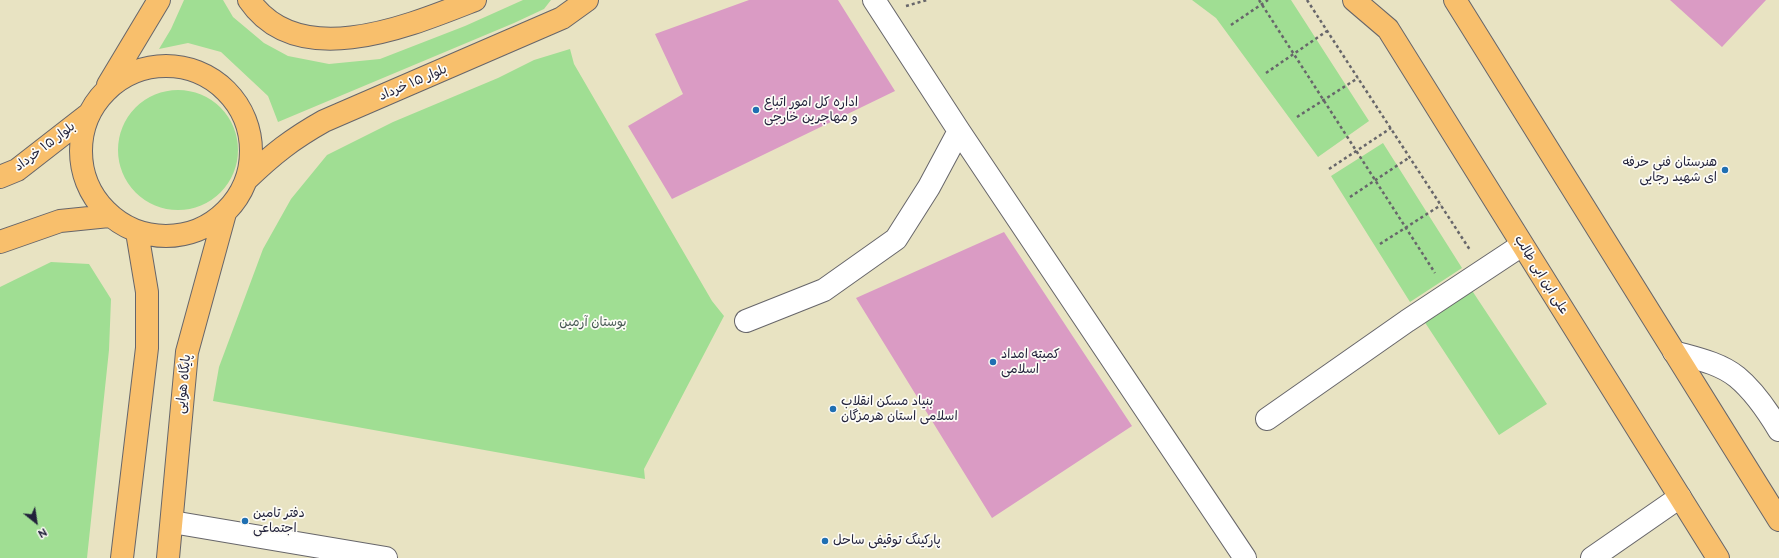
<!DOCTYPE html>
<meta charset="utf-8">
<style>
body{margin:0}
#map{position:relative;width:1779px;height:558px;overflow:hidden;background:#e8e3c2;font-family:"Balsamiq Sans",sans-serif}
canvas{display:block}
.north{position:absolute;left:16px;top:502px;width:40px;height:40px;-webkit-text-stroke:3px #fdfcf7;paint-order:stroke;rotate:150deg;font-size:11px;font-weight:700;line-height:16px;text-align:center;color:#22223b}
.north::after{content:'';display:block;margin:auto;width:14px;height:18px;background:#22223b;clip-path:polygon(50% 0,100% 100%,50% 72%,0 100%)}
</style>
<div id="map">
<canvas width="1779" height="558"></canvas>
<div class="north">N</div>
</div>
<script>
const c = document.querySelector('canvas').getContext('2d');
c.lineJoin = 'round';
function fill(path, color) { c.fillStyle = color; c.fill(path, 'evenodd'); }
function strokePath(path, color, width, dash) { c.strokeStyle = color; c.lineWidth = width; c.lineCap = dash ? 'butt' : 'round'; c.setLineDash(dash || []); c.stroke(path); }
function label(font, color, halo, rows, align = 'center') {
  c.font = font + ' "Balsamiq Sans","Playpen Sans Arabic",sans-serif'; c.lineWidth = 3.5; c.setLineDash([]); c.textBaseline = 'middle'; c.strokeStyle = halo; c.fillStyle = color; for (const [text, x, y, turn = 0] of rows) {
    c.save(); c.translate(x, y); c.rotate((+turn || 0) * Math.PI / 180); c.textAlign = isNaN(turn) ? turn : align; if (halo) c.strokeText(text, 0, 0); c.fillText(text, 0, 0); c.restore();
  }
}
fill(new Path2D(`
 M184,0H223L233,17L264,43L288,56L329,64L380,59L465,26L523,0H551L544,9L514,23L278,122L268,96L221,52L188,43L159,49L171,29Z
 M1192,0H1291L1369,121L1318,157L1216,18Z
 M570,49L574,64L712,301L724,316L644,469L645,479L213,401L219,367L263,249L291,199L327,155L393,122L498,78L534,60Z
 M118 150a60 60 0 1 1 120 0a60 60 0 1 1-120 0Z
 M1383,143L1462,268L1410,302L1331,176Z
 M51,262L89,264L111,299L109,350L87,558H0V287Z
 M1471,289L1547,404L1499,435L1424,321Z`), '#a0de93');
fill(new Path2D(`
 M749,0H838L895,91L672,199L628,126L683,94L655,34Z
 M1670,0H1766L1722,47Z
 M1004,232L1132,426L992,518L856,298Z`), '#da9bc4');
const minor = new Path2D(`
 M874,0L959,131L1245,558
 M746,321L824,290L896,239L929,187L959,131
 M1674,352C1695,358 1720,363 1737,377C1754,391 1767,410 1779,430
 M1267,419L1407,321L1522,245
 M172,522L386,558
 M1592,558L1680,497`);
const major = new Path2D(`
 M249,0C299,73 411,25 475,0
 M1354,0L1388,29L1718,558
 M1455,0L1779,520
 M81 151a85 85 0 1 1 170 0a85 85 0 1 1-170 0Z
 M108,85L159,0
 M0,177L17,170L89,114
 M247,179C273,154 292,139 324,121L562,18L587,0
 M0,242L60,221L109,216
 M122,558L147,348V292L137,232
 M168,558L187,352L225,213`);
strokePath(minor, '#67666a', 24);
strokePath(major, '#67666a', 24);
strokePath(new Path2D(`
 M1259,0L1435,273
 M1307,0L1470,250
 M906,6L927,0
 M1231,25L1268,0
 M1266,73L1327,31
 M1297,117L1358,78
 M1329,169L1391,128
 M1350,197L1410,157
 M1380,244L1441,205`), '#67666a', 2.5, [3, 3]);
strokePath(minor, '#fff', 22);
strokePath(major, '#f8bf6c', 22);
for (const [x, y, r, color] of [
 [756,110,4,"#1f6fb2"],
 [1725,170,4,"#1f6fb2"],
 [993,362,4,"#1f6fb2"],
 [833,409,4,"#1f6fb2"],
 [245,521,4,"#1f6fb2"],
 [825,541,4,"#1f6fb2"]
]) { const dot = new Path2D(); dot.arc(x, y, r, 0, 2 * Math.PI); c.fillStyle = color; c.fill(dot); strokePath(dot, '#fdfcf7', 1.5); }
label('13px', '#22223b', '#fdfcf7', [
 ["بلوار ۱۵ خرداد",413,83,-23],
 ["بلوار ۱۵ خرداد",45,147,-37],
 ["علی ابن ابی طالب",1541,275,58],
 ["پایگاه هوایی",184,384,-84]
]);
label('13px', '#22223b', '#fdfcf7', [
 ["اداره کل امور اتباع",764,103],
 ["و مهاجرین خارجی",764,118],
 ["هنرستان فنی حرفه",1717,163,"right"],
 ["ای شهید رجایی",1717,178,"right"],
 ["کمیته امداد",1001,355],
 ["اسلامی",1001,370],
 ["بنیاد مسکن انقلاب",841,402],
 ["اسلامی استان هرمزگان",841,417],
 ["دفتر تامین",253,514],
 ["اجتماعی",253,529],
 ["پارکینگ توقیفی ساحل",833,541]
], 'left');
label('13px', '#485a55', '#fdfcf7', [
 ["بوستان آرمین",593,323]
]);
</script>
